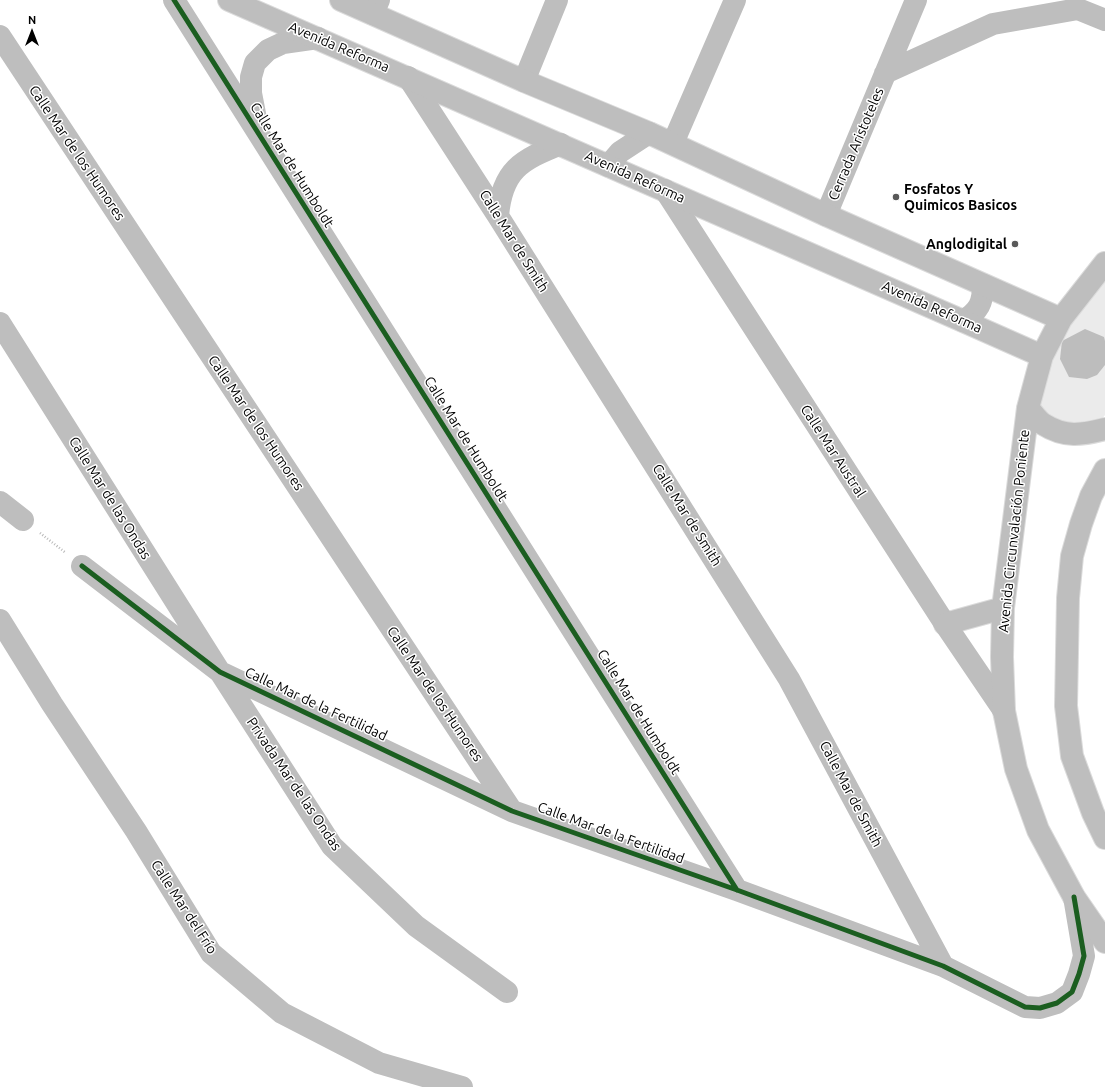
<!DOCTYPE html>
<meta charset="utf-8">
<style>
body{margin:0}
#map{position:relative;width:1105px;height:1087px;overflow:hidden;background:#fff;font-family:Ubuntu,sans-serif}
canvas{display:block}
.north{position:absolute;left:12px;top:12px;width:40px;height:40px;-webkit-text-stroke:3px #fff;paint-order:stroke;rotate:0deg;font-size:11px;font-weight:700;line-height:16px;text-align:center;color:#000}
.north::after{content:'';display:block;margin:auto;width:14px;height:18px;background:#000;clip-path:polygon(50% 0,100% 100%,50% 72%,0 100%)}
</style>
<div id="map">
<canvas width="1105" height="1087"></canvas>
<div class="north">N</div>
</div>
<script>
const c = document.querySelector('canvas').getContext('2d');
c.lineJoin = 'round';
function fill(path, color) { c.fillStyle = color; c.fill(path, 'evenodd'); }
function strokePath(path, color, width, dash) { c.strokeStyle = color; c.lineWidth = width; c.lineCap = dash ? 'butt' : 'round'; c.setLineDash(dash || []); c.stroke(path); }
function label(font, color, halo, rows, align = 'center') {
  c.font = font + ' Ubuntu,sans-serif'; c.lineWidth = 3; c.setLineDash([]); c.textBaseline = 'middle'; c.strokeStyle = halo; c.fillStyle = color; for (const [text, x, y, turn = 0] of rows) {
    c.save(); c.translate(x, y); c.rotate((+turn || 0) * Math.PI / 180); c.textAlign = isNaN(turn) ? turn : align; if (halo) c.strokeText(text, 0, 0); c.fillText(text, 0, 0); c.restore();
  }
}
fill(new Path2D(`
 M1105,273V415L1102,419L1083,429L1057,427L1035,404L1053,341Z`), '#ebebeb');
fill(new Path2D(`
 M1085,329L1104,337L1105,341V365L1097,375L1087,379L1069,377L1060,359L1062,341Z`), '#bdbdbd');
const major = new Path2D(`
 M229,0L963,321L1042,356
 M341,0L524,81L649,133L826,215L1061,319
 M1105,263L1061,319L1042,356L1028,408L1003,608L1002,657L1004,711L1016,769L1038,830L1074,897L1105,942
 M1028,408C1033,413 1037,420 1043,424C1065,438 1082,435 1105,429
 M1105,470L1091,496L1081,524L1072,556L1068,598L1066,706L1072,756L1093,813L1105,838
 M945,624L1003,608`);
strokePath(major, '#dbdbdb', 24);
strokePath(new Path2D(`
 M40,533L66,553`), '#b9b9b9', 2.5, [1, 2]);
strokePath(new Path2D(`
 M174,0L737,890
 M373,14L379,0
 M0,36L512,811
 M885,73L993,24L1078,9L1105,20
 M408,77L498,216L789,679L943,966
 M524,81L557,0
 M257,124L251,93V77L255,63L268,50L283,43L318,38
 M673,143L735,0
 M608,166L620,152L649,133
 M665,190L945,624L1004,711
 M826,215L916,0
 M498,216C502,170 521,160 561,144
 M963,321C979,311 983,303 983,285
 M0,323L220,672L332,846L416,926L507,992
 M0,502L23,520
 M82,566L220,672L512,811L737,890L943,966L1025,1007L1040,1008L1057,1003L1072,992L1079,974L1084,956L1074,897
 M0,620L52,704L136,831L211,953L282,1013L379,1063L462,1087`), '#bebebe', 22);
strokePath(major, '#bebebe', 22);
strokePath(new Path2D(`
 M174,0L737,890
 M82,566L220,672L512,811L737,890L943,966L1025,1007L1040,1008L1057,1003L1072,992L1079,974L1084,956L1074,897`), '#1b5e20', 5);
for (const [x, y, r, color] of [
 [896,197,4,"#595959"],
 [1015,244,4,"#595959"]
]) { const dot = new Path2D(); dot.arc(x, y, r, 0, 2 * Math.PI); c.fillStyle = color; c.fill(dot); strokePath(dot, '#fff', 1.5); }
label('14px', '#000', '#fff', [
 ["Avenida Reforma",339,47,23],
 ["Cerrada Aristoteles",856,144,-67],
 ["Calle Mar de los Humores",77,153,56],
 ["Calle Mar de Humboldt",292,165,58],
 ["Avenida Reforma",635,177,24],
 ["Calle Mar de Smith",514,241,58],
 ["Avenida Reforma",932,307,24],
 ["Calle Mar de los Humores",256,423,56],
 ["Calle Mar de Humboldt",466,439,58],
 ["Calle Mar Austral",833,451,57],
 ["Calle Mar de las Ondas",110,498,58],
 ["Calle Mar de Smith",687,515,58],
 ["Avenida Circunvalación Poniente",1014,531,-84],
 ["Calle Mar de los Humores",435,694,56],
 ["Calle Mar de la Fertilidad",316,704,25],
 ["Calle Mar de Humboldt",639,712,58],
 ["Privada Mar de las Ondas",294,784,56],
 ["Calle Mar de Smith",851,794,62],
 ["Calle Mar de la Fertilidad",611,833,20],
 ["Calle Mar del Frío",184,907,57]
]);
label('bold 14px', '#000', '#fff', [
 ["Fosfatos Y",904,189],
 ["Quimicos Basicos",904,205],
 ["Anglodigital",1007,244,"right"]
], 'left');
</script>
